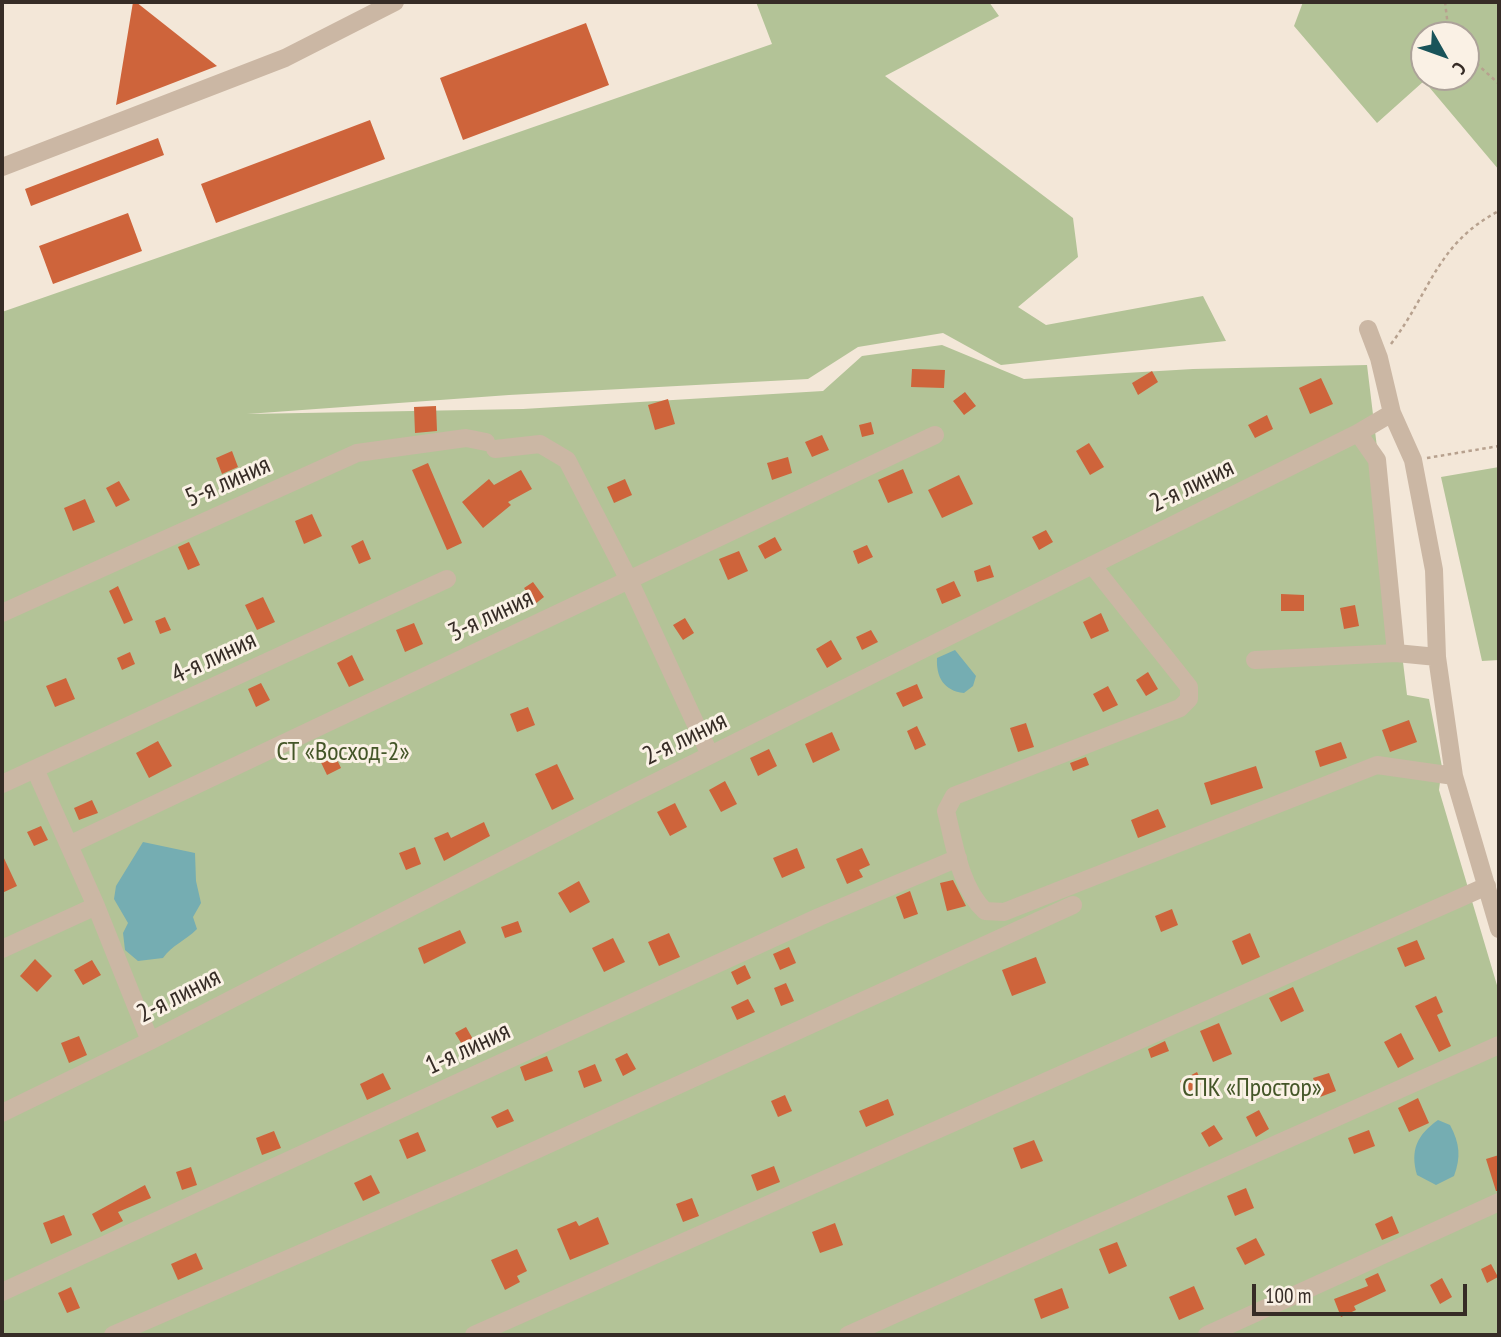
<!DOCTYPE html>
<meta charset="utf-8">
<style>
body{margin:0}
#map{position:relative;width:1501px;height:1337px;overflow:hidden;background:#f3e7d8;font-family:"PT Sans Narrow",sans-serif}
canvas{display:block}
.frame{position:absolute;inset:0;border:4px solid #362c26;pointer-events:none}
.north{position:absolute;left:1410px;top:21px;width:70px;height:70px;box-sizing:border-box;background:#faf1e5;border:2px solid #aca299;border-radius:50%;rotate:130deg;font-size:19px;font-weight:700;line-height:28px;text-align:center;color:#362c26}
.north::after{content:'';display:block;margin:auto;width:24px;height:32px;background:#19545a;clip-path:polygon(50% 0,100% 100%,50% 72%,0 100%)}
.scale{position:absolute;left:1252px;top:1284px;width:215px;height:32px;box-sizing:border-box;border:4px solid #362c26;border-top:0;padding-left:9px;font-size:21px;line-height:24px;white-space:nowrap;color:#362c26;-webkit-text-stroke:5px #faf1e5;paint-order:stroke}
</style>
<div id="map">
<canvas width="1501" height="1337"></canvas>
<div class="frame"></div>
<div class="north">С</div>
<div class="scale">100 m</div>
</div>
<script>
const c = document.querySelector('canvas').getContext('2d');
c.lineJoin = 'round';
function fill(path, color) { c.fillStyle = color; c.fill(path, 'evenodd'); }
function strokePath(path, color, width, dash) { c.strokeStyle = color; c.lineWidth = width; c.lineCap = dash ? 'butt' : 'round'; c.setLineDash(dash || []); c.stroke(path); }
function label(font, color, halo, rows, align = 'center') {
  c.font = font + ' "PT Sans Narrow",sans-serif'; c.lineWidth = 6; c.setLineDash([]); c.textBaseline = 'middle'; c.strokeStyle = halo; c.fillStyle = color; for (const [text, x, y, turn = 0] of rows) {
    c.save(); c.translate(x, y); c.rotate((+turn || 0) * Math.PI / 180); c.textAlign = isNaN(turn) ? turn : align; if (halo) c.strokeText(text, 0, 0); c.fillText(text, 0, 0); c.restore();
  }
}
fill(new Path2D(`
 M756,2H989L999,16L885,76L1073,218L1078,257L1018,307L1046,325L1203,296L1226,341L1001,365L943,333L858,347L808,379L509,395L247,414L523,409L823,391L862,356L942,345L1024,379L1193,369L1367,365L1407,695L1429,699L1442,767L1439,790L1499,992V1335H2V312L772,44Z
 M1303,2H1499V170L1424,81L1377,123L1294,26ZM1424,35H1466V77H1424Z
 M1499,467V660L1482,661L1441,477Z`), '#b3c397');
fill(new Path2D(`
 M955,650L976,676L973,686L964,693C944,691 936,677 937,658Z
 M143,842L195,853L196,881L201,903L193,917L197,929C185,941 172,945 163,958L138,961L125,950L123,933L128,923L114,899L116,886Z
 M1438,1120L1450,1125C1460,1144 1461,1157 1454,1176L1436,1185L1417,1175C1410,1150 1417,1135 1438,1120Z`), '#75adb2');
fill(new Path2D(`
 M133,2H136L217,66L116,105Z
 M586,23L609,85L463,140L440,78Z
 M370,120L385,159L216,223L201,184Z
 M158,138L164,155L31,206L25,189Z
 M128,213L142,251L53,284L39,246Z
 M912,369L945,370L944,388L911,387Z
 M1152,371L1158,382L1138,395L1132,383Z
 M1321,378L1333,404L1310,414L1299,388Z
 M965,392L976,406L964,415L953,401Z
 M668,399L675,424L655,430L648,405Z
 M436,406L437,431L415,433L414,407Z
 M1267,415L1273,429L1255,438L1248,425Z
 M871,422L874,434L862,437L859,425Z
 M822,435L829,450L812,457L805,442Z
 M1089,443L1104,467L1090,475L1076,451Z
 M232,451L238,467L222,474L216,458Z
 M788,457L792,473L772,480L767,463Z
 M428,463L462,543L447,550L412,470Z
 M903,469L913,493L888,503L878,480Z
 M521,470L532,489L508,502L511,505L483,528L462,502L489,479L494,485Z
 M959,475L973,504L942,518L928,490Z
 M625,479L632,495L614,503L607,487Z
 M119,481L130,500L116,507L106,488Z
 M85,499L95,522L73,531L64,508Z
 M312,514L322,536L304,544L295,521Z
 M1046,530L1053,542L1039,550L1032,537Z
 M775,537L782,550L765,559L758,546Z
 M363,540L371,559L359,564L351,546Z
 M189,542L200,565L188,570L178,547Z
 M867,545L873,557L858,564L853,551Z
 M739,551L748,571L728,580L719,559Z
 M990,565L994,577L977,582L974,571Z
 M954,581L961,596L942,604L936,589Z
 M533,582L544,597L535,604L524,588Z
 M118,586L133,620L124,624L109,591Z
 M1281,594L1304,595V611H1281Z
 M263,597L275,622L257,630L245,605Z
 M1355,605L1359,626L1344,629L1340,608Z
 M1101,613L1109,631L1091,639L1083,622Z
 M165,617L171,630L160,634L155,621Z
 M685,618L694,633L683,640L673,625Z
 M414,623L423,644L405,652L396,630Z
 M871,630L878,642L862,650L856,637Z
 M831,640L842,659L827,668L816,649Z
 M130,652L135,664L122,670L117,658Z
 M352,655L364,680L349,687L337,663Z
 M1148,672L1158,689L1146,696L1136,680Z
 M66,678L75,699L55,707L46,686Z
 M261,683L270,700L256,707L248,689Z
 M917,684L923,698L903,707L896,693Z
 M1108,686L1118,705L1103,712L1093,694Z
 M528,707L535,725L517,732L510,714Z
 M1409,720L1417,742L1390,752L1382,730Z
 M1026,723L1034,747L1018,752L1010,728Z
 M917,726L926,745L915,750L907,731Z
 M832,732L840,750L813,763L805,744Z
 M158,741L172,766L149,778L136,753Z
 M1341,742L1347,758L1320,767L1315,751Z
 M330,745L341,768L327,775L316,752Z
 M769,749L777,766L758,776L750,758Z
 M1086,757L1089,765L1073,771L1070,763Z
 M557,764L574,799L552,810L535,774Z
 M1256,766L1263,788L1211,805L1204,783Z
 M725,781L737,804L721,812L709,790Z
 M92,800L98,813L79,820L74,808Z
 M675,803L687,827L670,836L657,812Z
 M1158,809L1166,827L1138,838L1131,820Z
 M484,822L490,836L444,861L434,838L448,832L451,838Z
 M41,826L48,840L34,846L27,832Z
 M415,847L421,864L406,870L399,853Z
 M797,848L805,868L782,878L773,858Z
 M862,848L870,865L859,870L863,877L847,884L836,859Z
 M2,854L17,886L2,893Z
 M953,880L966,906L947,911L940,883Z
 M579,881L590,902L570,913L558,893Z
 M910,891L918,914L904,919L896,897Z
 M1172,909L1178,925L1161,932L1155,916Z
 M518,921L522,932L505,938L501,927Z
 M460,930L466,943L424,964L418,948Z
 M669,933L680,957L659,966L648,942Z
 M1250,933L1260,957L1242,965L1232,941Z
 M613,938L625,962L604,972L592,948Z
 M1417,940L1425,959L1405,967L1397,948Z
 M789,947L796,963L780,970L773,954Z
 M1036,957L1046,983L1012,996L1002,970Z
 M35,959L52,976L37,992L20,976Z
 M92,960L101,975L83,985L74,970Z
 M745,965L751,978L737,985L731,972Z
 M786,983L794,1001L781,1006L774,988Z
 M1293,987L1304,1011L1281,1022L1269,998Z
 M1436,996L1443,1012L1437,1015L1451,1046L1439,1052L1415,1006Z
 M748,999L755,1012L737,1020L731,1007Z
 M1219,1023L1232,1054L1213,1062L1200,1031Z
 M466,1027L478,1048L468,1054L455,1033Z
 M1401,1033L1414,1059L1398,1068L1384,1042Z
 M79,1036L87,1055L69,1063L61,1043Z
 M1165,1041L1169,1051L1151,1058L1148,1049Z
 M627,1053L636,1069L623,1076L615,1059Z
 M547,1056L553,1071L525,1081L520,1067Z
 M595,1064L602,1081L584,1088L578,1071Z
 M1197,1072L1203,1084L1186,1093L1180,1081Z
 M383,1073L391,1089L367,1100L360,1084Z
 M1329,1073L1336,1091L1320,1097L1313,1078Z
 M785,1095L792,1111L778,1117L771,1101Z
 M1418,1098L1429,1123L1409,1132L1398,1108Z
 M888,1099L894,1115L866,1127L859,1111Z
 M508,1109L514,1121L497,1128L491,1117Z
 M1259,1110L1269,1129L1256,1137L1246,1117Z
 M1214,1125L1223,1139L1209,1147L1201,1133Z
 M1369,1130L1375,1146L1354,1154L1348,1138Z
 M274,1131L281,1148L262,1155L256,1138Z
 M418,1132L426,1151L407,1159L399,1140Z
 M1034,1140L1043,1161L1021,1169L1013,1148Z
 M1499,1155V1191H1496L1486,1159Z
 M774,1166L780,1182L757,1191L751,1175Z
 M191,1167L197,1185L182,1190L176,1172Z
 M371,1175L380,1193L363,1201L354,1183Z
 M145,1185L151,1198L118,1212L123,1221L101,1232L92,1214Z
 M1246,1188L1254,1208L1235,1216L1227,1196Z
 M692,1198L699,1216L683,1222L676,1204Z
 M64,1215L72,1235L51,1244L43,1223Z
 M1392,1216L1399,1233L1382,1240L1375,1224Z
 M598,1217L609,1244L570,1260L557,1229L576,1221L579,1226Z
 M835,1223L843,1245L820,1253L812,1232Z
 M1256,1238L1265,1255L1245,1265L1236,1248Z
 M1117,1242L1127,1266L1109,1274L1099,1249Z
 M517,1249L527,1271L517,1276L520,1282L505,1290L491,1260Z
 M196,1253L203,1269L178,1280L171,1264Z
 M1491,1264L1498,1277L1487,1283L1481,1269Z
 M1378,1273L1386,1291L1354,1306L1356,1310L1341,1317L1334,1299L1368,1286L1365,1279Z
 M1442,1278L1452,1297L1440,1304L1430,1285Z
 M1194,1286L1204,1309L1179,1320L1169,1297Z
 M71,1287L80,1308L67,1313L58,1293Z
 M1062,1288L1069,1308L1041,1319L1034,1299Z`), '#ce643b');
strokePath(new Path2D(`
 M1445,2L1449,35
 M1466,54L1499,84
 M1391,344C1431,291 1437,243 1499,211
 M1427,458L1499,446`), '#b7a18e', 2.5, [3.5, 3.5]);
strokePath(new Path2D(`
 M2,167L285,58L395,2
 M1368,329L1379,358L1392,413L1413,460L1434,570L1437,657L1454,776L1499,929
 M1358,433L1377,460L1396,653L1437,657
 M495,449L540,444L567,460L629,580L710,755
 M1092,565L1189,687V699L1180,708L954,796L946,811C954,842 960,888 985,911L1004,912L1377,765L1454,776
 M2,613L357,453L466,438L486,442
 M1255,660L1396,653
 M35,769L96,906L150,1041
 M2,784L447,579
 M69,845L935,435
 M2,949L96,906
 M2,1113L150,1041L630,795L1358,433L1392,413
 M2,1292L819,917L958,858
 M113,1335L481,1175L1073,905
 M474,1335L1487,886
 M848,1335L1499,1045
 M1207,1335L1499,1202`), '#cbb7a4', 18);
label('26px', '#362c26', '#faf1e5', [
 ["5-я линия",228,482,-24],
 ["2-я линия",1192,486,-26],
 ["3-я линия",491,616,-25],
 ["4-я линия",214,658,-25],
 ["2-я линия",685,739,-26],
 ["2-я линия",179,996,-27],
 ["1-я линия",468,1049,-25]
]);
label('26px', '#445628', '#faf1e5', [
 ["СТ «Восход-2»",343,753],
 ["СПК «Простор»",1252,1089]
]);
</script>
